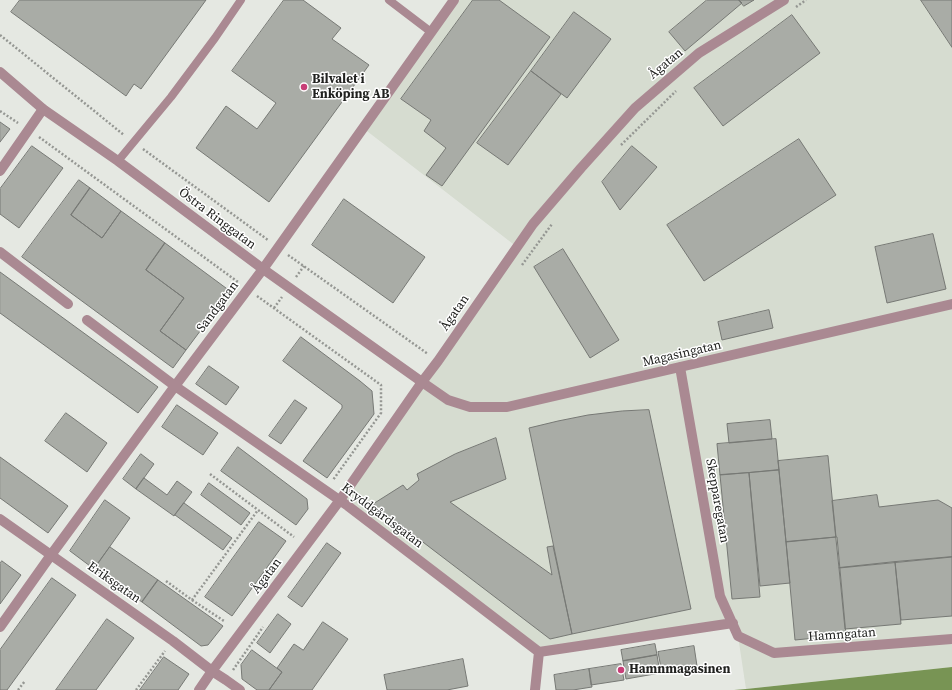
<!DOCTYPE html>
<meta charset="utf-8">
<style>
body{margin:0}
canvas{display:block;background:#e5e8e2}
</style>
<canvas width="952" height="690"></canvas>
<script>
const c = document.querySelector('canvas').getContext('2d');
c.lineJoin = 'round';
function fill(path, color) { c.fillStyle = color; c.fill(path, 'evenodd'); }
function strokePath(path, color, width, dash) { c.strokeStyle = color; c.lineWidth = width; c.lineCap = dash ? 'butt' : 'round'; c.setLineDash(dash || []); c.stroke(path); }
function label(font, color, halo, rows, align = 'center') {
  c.font = font + ' "Source Serif 4",serif'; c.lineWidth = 3; c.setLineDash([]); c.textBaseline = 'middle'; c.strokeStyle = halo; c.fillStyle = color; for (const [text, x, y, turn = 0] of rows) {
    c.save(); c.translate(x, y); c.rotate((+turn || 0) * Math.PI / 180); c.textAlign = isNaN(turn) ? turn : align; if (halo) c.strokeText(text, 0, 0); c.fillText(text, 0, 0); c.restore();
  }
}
fill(new Path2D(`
 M454,0H952V667L746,689L738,636L732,623L539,652L340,500L517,247L363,128Z`), '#d6dcd0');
fill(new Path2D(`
 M952,667V690H734L746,689Z`), '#789454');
const building = new Path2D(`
 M20,0H206L141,89L134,84L126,96L11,12Z
 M284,0H303L341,28L332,39L369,65L269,202L196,148L226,106L257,129L276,103L232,71Z
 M473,0H499L550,37L442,186L426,175L446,148L424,131L431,120L401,99Z
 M707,0H739L742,3L685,51L669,32Z
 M739,0H754L744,6Z
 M921,0H952V47Z
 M574,12L611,39L567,98L531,71Z
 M792,15L820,53L723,126L694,88Z
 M531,71L561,94L508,165L477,143Z
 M0,122L10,129L0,142Z
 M799,139L836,195L704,281L667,225Z
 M32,146L63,168L19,228L0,214V189Z
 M632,146L657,167L620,210L602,182Z
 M79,180L90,188L71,215L102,238L121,211L165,243L146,270L184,298L160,331L186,350L173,368L22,257Z
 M90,188L121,211L102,238L71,215Z
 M344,199L425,257L393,303L312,245Z
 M933,234L946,289L887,303L875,247Z
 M165,243L230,291L186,350L160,331L184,298L146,270Z
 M563,249L619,340L590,358L534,267Z
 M0,272L158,387L138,413L0,313Z
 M769,310L773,328L722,340L718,322Z
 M301,337L360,381L372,391L374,414L327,478L303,461L342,408V405L283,361Z
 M209,366L239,387L226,405L196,384Z
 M295,400L307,408L281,444L269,436Z
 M177,405L218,433L203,455L162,427Z
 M649,410L691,609L572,634L529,428L558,421L588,415L622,411Z
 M66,413L107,443L87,472L45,441Z
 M770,420L772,439L729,443L727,424Z
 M496,438L506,479L450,502L552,575L547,547L553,546L572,634L550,639L373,504L403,485L407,490L419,480L417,474L455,454Z
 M776,439L779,470L720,475L717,444Z
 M238,447L307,499L308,509L296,525L221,471Z
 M141,454L154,464L136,489L123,479Z
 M828,456L836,537L786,542L778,461Z
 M0,457L68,506L48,533L0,498Z
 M779,470L790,583L760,586L749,473Z
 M749,473L760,597L732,599L720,475Z
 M144,478L167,495L177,481L192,492L174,516L136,489Z
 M209,483L250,513L241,525L201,495Z
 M877,495L879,507L938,500L952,508V557L839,568L832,501Z
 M105,500L130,518L94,569L70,551Z
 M184,503L232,538L223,550L175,515Z
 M259,522L286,541L232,616L205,597Z
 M836,537H837L846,635L795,640L786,542Z
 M327,543L341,553L302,607L288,597Z
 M110,547L158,580L142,602L94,569Z
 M952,557V616L901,620L895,562Z
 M2,561L21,575L0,604V564Z
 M895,562L901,624L845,629L839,568Z
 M52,578L76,595L7,690H0V650Z
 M158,580L223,626L208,645L201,646L142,602Z
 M278,614L291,624L270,653L257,643Z
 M107,619L134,638L96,690H56Z
 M323,622L348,639L312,690H269L282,672L277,668L294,644L303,650Z
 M655,644L657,655L623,661L621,650Z
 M694,646L697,666L662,673L658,652Z
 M252,650L282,672L269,690H257L242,679L241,665Z
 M657,655L660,673L626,679L623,661Z
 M164,657L189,674L178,690H140Z
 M463,659L468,686L447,690H387L384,675Z
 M621,664L624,680L591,685L589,669Z
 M589,669L592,687L573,690H556L554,675Z`);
fill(building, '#a9aca6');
strokePath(building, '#777975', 1);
strokePath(new Path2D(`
 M796,7L806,0
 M0,35L124,135
 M0,111L18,123
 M39,137L238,282
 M621,145L676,91
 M143,149L268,240
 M288,255L428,354
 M522,265L552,224
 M296,277L304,266
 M257,296L381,385V413L333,480
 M274,308L282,297
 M210,474L258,510
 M166,581L192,600L258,510L294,537
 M192,600L224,621
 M233,670L263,627
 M18,690L25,681
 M136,690L165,651`), '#959793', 2.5, [2, 2]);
strokePath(new Path2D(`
 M389,0L431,32
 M118,161L171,97L215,38L241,0`), '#aa8992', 8);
strokePath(new Path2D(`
 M784,0L699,53L635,108L581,168L533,224L438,361L422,382L448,400L470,407H507L952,304
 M0,171L43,109
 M0,252L68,304
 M87,320L175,386L348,506L539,652L535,690
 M680,367L720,596L738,636L774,653L952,639
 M0,519L173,641L212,671L226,680L240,690
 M0,627L51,555L175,386L263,269L454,0
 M539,652L733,623`), '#aa8992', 10);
strokePath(new Path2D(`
 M0,72L43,109L118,161L263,269L422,382L340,500L212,671L199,690`), '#aa8992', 10);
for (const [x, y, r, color] of [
 [304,87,4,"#c83e77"],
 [621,670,4,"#c83e77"]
]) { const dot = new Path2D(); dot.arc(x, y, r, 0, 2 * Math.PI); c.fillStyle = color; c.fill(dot); strokePath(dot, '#fff', 1.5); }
label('13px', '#20211f', '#fff', [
 ["Ågatan",666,64,-40],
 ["Östra Ringgatan",217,219,37],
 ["Sandgatan",218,307,-53],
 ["Ågatan",455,313,-55],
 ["Magasingatan",682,354,-13],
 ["Skepparegatan",717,501,80],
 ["Kryddgårdsgatan",382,516,37],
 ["Ågatan",267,576,-53],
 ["Eriksgatan",114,583,35],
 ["Hamngatan",842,635,-4]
]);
label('bold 13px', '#20211f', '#fff', [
 ["Bilvalet i",312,80],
 ["Enköping AB",312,95],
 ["Hamnmagasinen",629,670]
], 'left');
</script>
